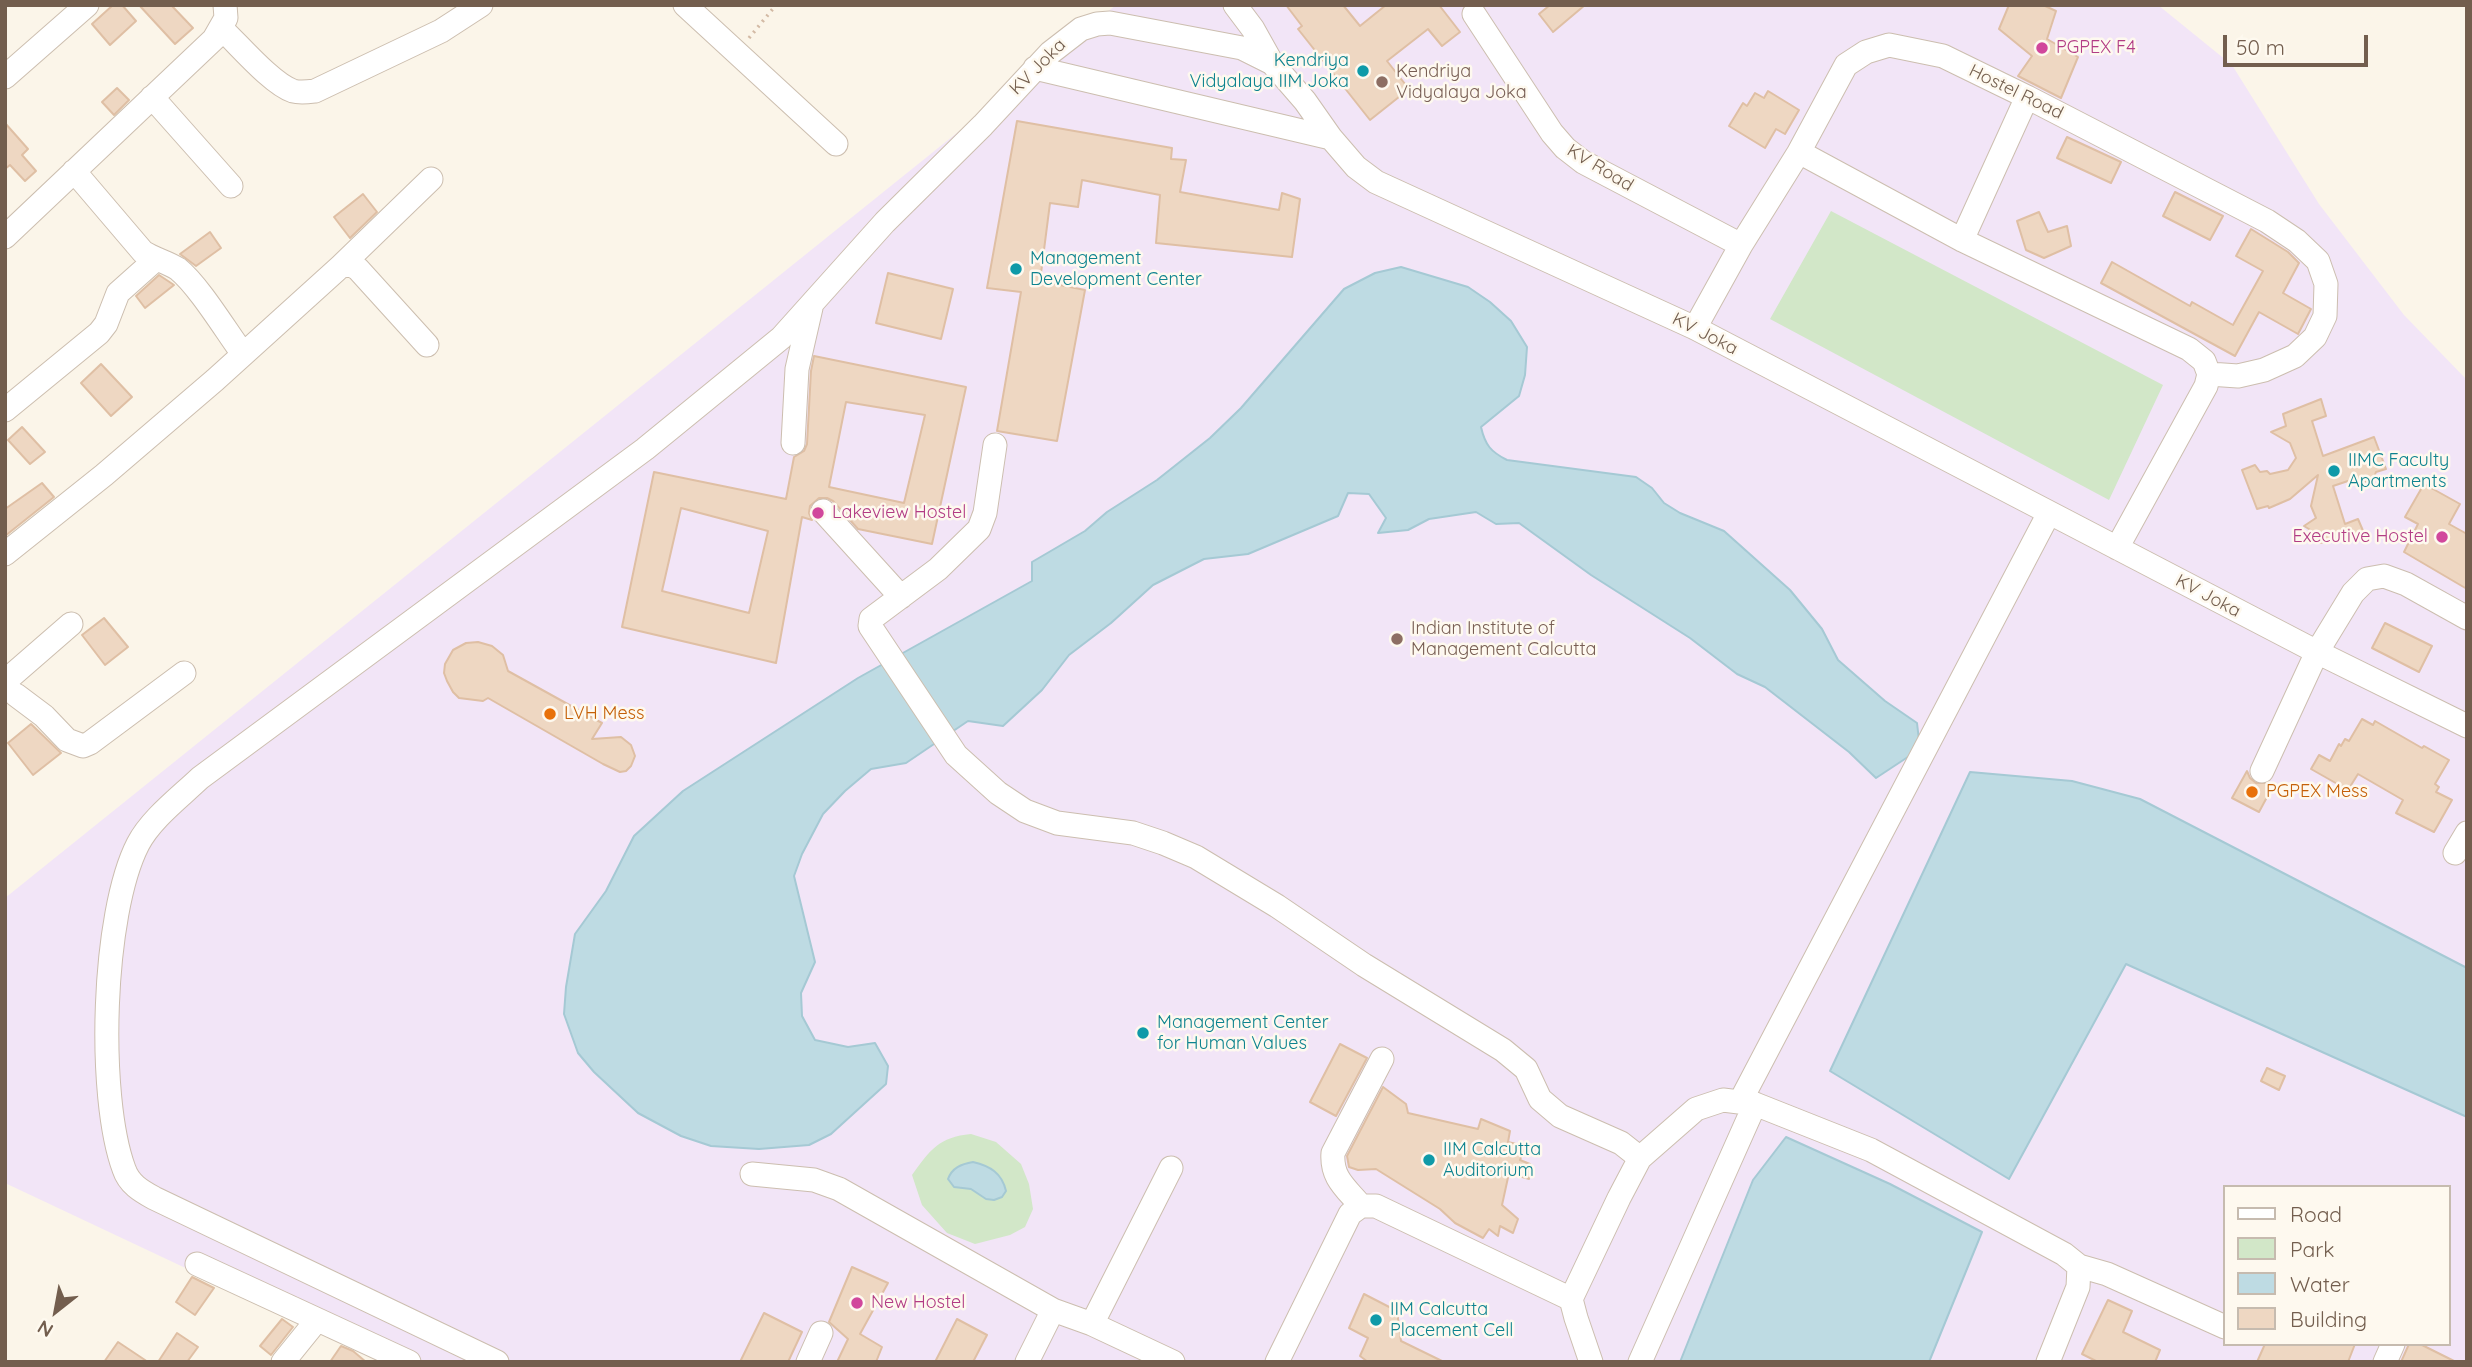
<!DOCTYPE html>
<style>
body{margin:0}
#map{position:relative;width:2472px;height:1367px;overflow:hidden;background:#fbf5e9;font-family:Quicksand,sans-serif}
canvas{display:block}
.frame{position:absolute;inset:0;border:7px solid #735e4e;pointer-events:none}
.legend{position:absolute;left:2223px;top:1185px;width:228px;height:161px;box-sizing:border-box;background:#fef9ef;border:2px solid #c6bbaf;margin:0;padding:9px 12px;list-style:none;font-size:21px;color:#735e4e}
.legend li{display:flex;align-items:center;gap:14px;height:35px}
.legend b{width:35px;border:2px solid #c6bbaf}
.north{position:absolute;left:21px;top:1276px;width:70px;height:70px;-webkit-text-stroke:5px #fef9ef;paint-order:stroke;rotate:211deg;font-size:19px;font-weight:700;line-height:28px;text-align:center;color:#735e4e}
.north::after{content:'';display:block;margin:auto;width:24px;height:32px;background:#735e4e;clip-path:polygon(50% 0,100% 100%,50% 72%,0 100%)}
.scale{position:absolute;left:2223px;top:35px;width:145px;height:32px;box-sizing:border-box;border:4px solid #735e4e;border-top:0;padding-left:9px;font-size:21px;line-height:24px;white-space:nowrap;color:#735e4e;-webkit-text-stroke:5px #fef9ef;paint-order:stroke}
</style>
<div id="map">
<canvas width="2472" height="1367"></canvas>
<div class="frame"></div>
<ul class="legend">
<li><b style="height:9px;background:#fff"></b>Road</li>
<li><b style="height:19px;background:#d2e7c8"></b>Park</li>
<li><b style="height:19px;background:#bedbe3"></b>Water</li>
<li><b style="height:19px;background:#eed7c2"></b>Building</li>
</ul>
<div class="north">N</div>
<div class="scale">50 m</div>
</div>
<script>
const c = document.querySelector('canvas').getContext('2d');
c.lineJoin = 'round';
function fill(path, color) { c.fillStyle = color; c.fill(path, 'evenodd'); }
function strokePath(path, color, width, dash) { c.strokeStyle = color; c.lineWidth = width; c.lineCap = dash ? 'butt' : 'round'; c.setLineDash(dash || []); c.stroke(path); }
function label(font, color, halo, rows, align = 'center') {
  c.font = font + ' Quicksand,sans-serif'; c.lineWidth = 5; c.setLineDash([]); c.textBaseline = 'middle'; c.strokeStyle = halo; c.fillStyle = color; for (const [text, x, y, turn = 0] of rows) {
    c.save(); c.translate(x, y); c.rotate((+turn || 0) * Math.PI / 180); c.textAlign = isNaN(turn) ? turn : align; if (halo) c.strokeText(text, 0, 0); c.fillText(text, 0, 0); c.restore();
  }
}
fill(new Path2D(`
 M1116,5H2158L2232,65L2319,204L2404,315L2467,380V1362H385L5,1183V898ZM2225,1187H2449V1344H2225Z`), '#f2e5f7');
fill(new Path2D(`
 M1831,211L2163,385L2109,500L1770,319Z
 M971,1134L996,1142L1021,1164L1029,1184L1033,1209L1025,1227L1010,1235L975,1244L947,1233L922,1205L912,1175C930,1150 939,1137 971,1134Z`), '#d2e7c8');
const water = new Path2D(`
 M1401,267L1468,287L1490,302L1511,321L1527,347L1525,375L1519,396L1481,427C1485,445 1491,452 1507,460L1636,477L1652,488L1664,503L1680,513L1724,531L1790,590L1822,629L1838,660L1885,701L1917,723L1920,749L1876,778L1849,752L1765,687L1737,674L1690,638L1591,575L1519,523L1496,524L1476,512L1429,519L1408,530L1378,533L1386,518L1369,494L1348,493L1338,516L1248,554L1204,559L1153,585L1111,623L1069,655L1042,690L1003,726L968,721L906,763L871,769L845,791L823,814L802,854L794,876L815,962L801,993L802,1016L815,1040L848,1047L875,1043L888,1066L886,1084L831,1134L809,1145L759,1149L711,1146L681,1136L638,1113L594,1072L578,1053L564,1014L566,987L575,934L606,891L634,836L683,791L858,678L1032,581V562L1085,531L1107,512L1157,480L1210,438L1241,408L1344,289L1375,273Z
 M1970,772L2072,781L2140,799L2467,968V1117L2126,964L2009,1179L1830,1071Z
 M1786,1137L1890,1184L1982,1232L1929,1362H1680L1753,1180Z
 M973,1162C990,1166 1002,1173 1006,1191L1002,1197L994,1200L986,1199L971,1189L954,1187L948,1179C952,1168 961,1164 973,1162Z`);
fill(water, '#bedbe3');
strokePath(water, '#a5c9d4', 2);
const building = new Path2D(`
 M113,5H122L136,21L110,45L92,24Z
 M139,5H171L193,28L175,44Z
 M1286,5H1343L1360,26L1386,5H1439L1460,32L1442,46L1428,29L1387,61L1409,89L1370,120L1298,29L1302,26Z
 M1550,5H1585L1553,32L1539,14Z
 M2009,5H2043L2056,11L2047,39L2078,57L2061,98L2018,76L2032,56L1999,29Z
 M117,88L129,100L114,115L102,102Z
 M1768,91L1799,110L1785,134L1776,129L1765,148L1729,126L1743,103L1747,106L1755,93L1764,98Z
 M1017,121L1172,148L1171,159L1186,160L1180,192L1279,210L1282,193L1300,199L1292,257L1156,243L1160,195L1082,180L1078,207L1050,203L1040,281L1085,290L1057,441L997,431L1021,292L987,288Z
 M5,123L28,149L22,155L36,171L25,181L10,165L5,169Z
 M2067,137L2121,162L2111,183L2057,158Z
 M2175,192L2223,216L2210,240L2163,216Z
 M363,194L377,212L350,238L334,217Z
 M2039,212L2048,232L2067,226L2071,246L2044,258L2026,250L2017,221Z
 M2251,229L2288,252L2299,263L2283,293L2311,309L2298,334L2259,312L2235,356L2101,283L2112,262L2190,306L2192,302L2233,325L2263,271L2236,256Z
 M210,232L221,248L196,266L180,254Z
 M888,273L953,289L941,339L876,323Z
 M159,275L174,285L145,308L136,296Z
 M814,356L966,387L932,544L858,529L833,501L827,498H819L810,506L809,513L812,520L802,517L776,663L622,627L654,472L786,499L794,457L804,451L807,444L811,371ZM846,402L925,415L904,503L829,487ZM681,508L768,531L749,613L662,591Z
 M101,364L132,397L111,416L81,383Z
 M2321,399L2326,416L2312,421L2323,456L2374,437L2386,469L2376,472L2373,480L2367,482L2357,478L2333,486L2345,524L2358,519L2364,533L2320,543L2317,534L2304,526L2316,518L2311,506L2318,475L2290,499L2269,508L2268,506L2257,509L2242,470L2255,465L2260,472L2267,471L2270,474L2288,470L2296,458L2290,443L2271,432L2286,426L2283,414Z
 M22,427L45,452L30,464L8,440Z
 M42,483L54,497L5,536V509Z
 M2424,484L2460,504L2449,524L2467,534V589L2404,552L2418,524L2405,517Z
 M104,618L128,647L105,665L82,635Z
 M2385,623L2432,646L2419,672L2372,648Z
 M478,642L492,646L503,655L508,671L602,723L592,739L621,737L631,745L635,756L631,766L626,771L620,772L603,764L488,698L483,701L459,698L453,692L447,681L444,673L445,664L453,650L466,643Z
 M2362,719L2373,725L2375,721L2422,748L2424,746L2449,760L2435,784L2439,787L2436,792L2452,800L2434,832L2396,813L2403,800L2358,774L2348,790L2311,769L2319,755L2330,761L2339,744L2341,746L2345,739L2349,741Z
 M31,724L61,753L33,775L8,743Z
 M2247,771L2250,778L2256,783H2268L2273,786L2259,812L2232,798Z
 M1340,1044L1367,1058L1336,1116L1310,1102Z
 M2267,1068L2285,1076L2279,1090L2261,1081Z
 M1383,1087L1406,1104L1408,1113L1478,1129L1481,1119L1510,1131L1508,1142L1525,1146L1520,1160L1530,1164L1529,1179L1509,1173L1502,1205L1518,1219L1513,1233L1500,1226L1498,1236L1489,1229L1483,1238L1455,1223L1440,1209L1376,1169L1358,1170L1349,1167L1347,1156Z
 M852,1267L888,1283L860,1334L882,1347L876,1362H837L848,1339L829,1322Z
 M192,1277L214,1288L195,1315L176,1302Z
 M1364,1294L1397,1311L1401,1341L1444,1362H1368L1360,1356L1368,1338L1349,1328Z
 M2108,1300L2132,1311L2123,1332L2160,1350L2155,1362H2098L2082,1354Z
 M764,1313L802,1332L788,1362H740Z
 M282,1319L293,1327L271,1355L260,1346Z
 M957,1319L987,1335L973,1362H935Z
 M177,1333L198,1347L187,1362H158Z
 M118,1342L148,1362H104Z
 M2265,1344H2355L2348,1362H2257Z
 M2409,1344H2420L2456,1362H2401Z
 M341,1346L353,1351L366,1362H330Z`);
fill(building, '#eed7c2');
strokePath(building, '#dfbfa4', 2);
const minor = new Path2D(`
 M685,5L836,144
 M1235,5L1253,29L1272,63
 M1474,14L1552,133L1565,148L1583,162L1741,245
 M222,29C239,45 272,84 293,91C300,93 307,92 315,91L441,31L481,5
 M1035,68L1331,138
 M5,77L87,5
 M152,97L231,186
 M1799,152L1962,240L2189,349L2204,361L2209,374
 M74,171L143,252C154,259 167,262 178,269C199,286 226,331 243,354
 M5,237L214,39L226,18L225,5
 M1962,240L2027,97
 M341,266L431,179
 M1695,328L1741,245L1799,152L1846,65L1866,52L1889,45L1943,56L2027,97L2267,221L2297,241L2318,261L2326,284L2325,316L2315,337L2295,356L2264,370L2238,376L2209,374
 M5,410L99,333L106,324L118,293L155,260
 M793,443L797,369L811,308
 M995,445L985,513L979,529L938,569L871,619L870,626L956,755L998,793L1025,811L1057,823L1133,833L1163,843L1196,857L1277,906L1364,965L1503,1050L1526,1069L1540,1099L1560,1116L1621,1143L1640,1158
 M823,511L901,597
 M2117,548L2206,386L2209,374
 M5,554L104,475L215,380L341,266L351,265L358,269L427,345
 M10,677L71,624
 M16,695L44,716L67,740L83,746L90,743L184,673
 M2262,771L2317,652L2353,593L2367,579L2384,576L2406,584L2467,618
 M2455,853L2467,833
 M1740,1102L2049,513
 M752,1174L814,1180L839,1189L1053,1310L1092,1324L1173,1362
 M1361,1206C1346,1188 1331,1178 1333,1153L1382,1059
 M197,1264L409,1362
 M2079,1266L2107,1274L2225,1327
 M1092,1324L1171,1168
 M283,1362L317,1320
 M497,1362L154,1198C141,1191 129,1184 124,1169C97,1096 102,914 138,844C151,819 179,798 200,778L645,449L781,338L885,222L983,125L1050,53L1081,29L1097,24L1110,23L1242,48L1272,63L1305,101L1331,138L1356,167L1376,182L1695,328L2317,652L2467,726
 M808,1362L821,1333
 M1027,1362L1053,1310
 M1277,1362L1350,1214L1361,1206H1376L1571,1299
 M1591,1362L1576,1318L1571,1299L1619,1198L1640,1158L1696,1109L1723,1100L1755,1104L1871,1150L2064,1254L2079,1266L2078,1287L2048,1362
 M1640,1362L1755,1104
 M2385,1362L2393,1344`);
strokePath(minor, '#ccbeaf', 25);
strokePath(new Path2D(`
 M749,38L776,5`), '#d3baa5', 3.5, [2, 5]);
strokePath(minor, '#fff', 23);
for (const [x, y, r, color] of [
 [2042,48,7,"#d1479c"],
 [1363,71,7,"#0f9aa8"],
 [1382,82,7,"#8d6e63"],
 [1016,269,7,"#0f9aa8"],
 [2334,471,7,"#0f9aa8"],
 [818,513,7,"#d1479c"],
 [2442,537,7,"#d1479c"],
 [1397,639,7,"#8d6e63"],
 [550,714,7,"#e8710a"],
 [2252,792,7,"#e8710a"],
 [1143,1033,7,"#0f9aa8"],
 [1429,1160,7,"#0f9aa8"],
 [857,1303,7,"#d1479c"],
 [1376,1320,7,"#0f9aa8"]
]) { const dot = new Path2D(); dot.arc(x, y, r, 0, 2 * Math.PI); c.fillStyle = color; c.fill(dot); strokePath(dot, '#fef9ef', 2.5); }
label('18px', '#b23c85', '#fef9ef', [
 ["PGPEX F4",2056,48],
 ["Lakeview Hostel",832,513],
 ["Executive Hostel",2428,537,"right"],
 ["New Hostel",871,1303]
], 'left');
label('18px', '#0d838f', '#fef9ef', [
 ["Kendriya",1349,61,"right"],
 ["Vidyalaya IIM Joka",1349,82,"right"],
 ["Management",1030,259],
 ["Development Center",1030,280],
 ["IIMC Faculty",2348,461],
 ["Apartments",2348,482],
 ["Management Center",1157,1023],
 ["for Human Values",1157,1044],
 ["IIM Calcutta",1443,1150],
 ["Auditorium",1443,1171],
 ["IIM Calcutta",1390,1310],
 ["Placement Cell",1390,1331]
], 'left');
label('18px', '#735e4e', '#fef9ef', [
 ["KV Joka",1038,67,-45],
 ["Hostel Road",2016,92,26],
 ["KV Road",1600,168,31],
 ["KV Joka",1705,334,27],
 ["KV Joka",2208,596,28]
]);
label('18px', '#785e54', '#fef9ef', [
 ["Kendriya",1396,72],
 ["Vidyalaya Joka",1396,93],
 ["Indian Institute of",1411,629],
 ["Management Calcutta",1411,650]
], 'left');
label('18px', '#c56008', '#fef9ef', [
 ["LVH Mess",564,714],
 ["PGPEX Mess",2266,792]
], 'left');
</script>
